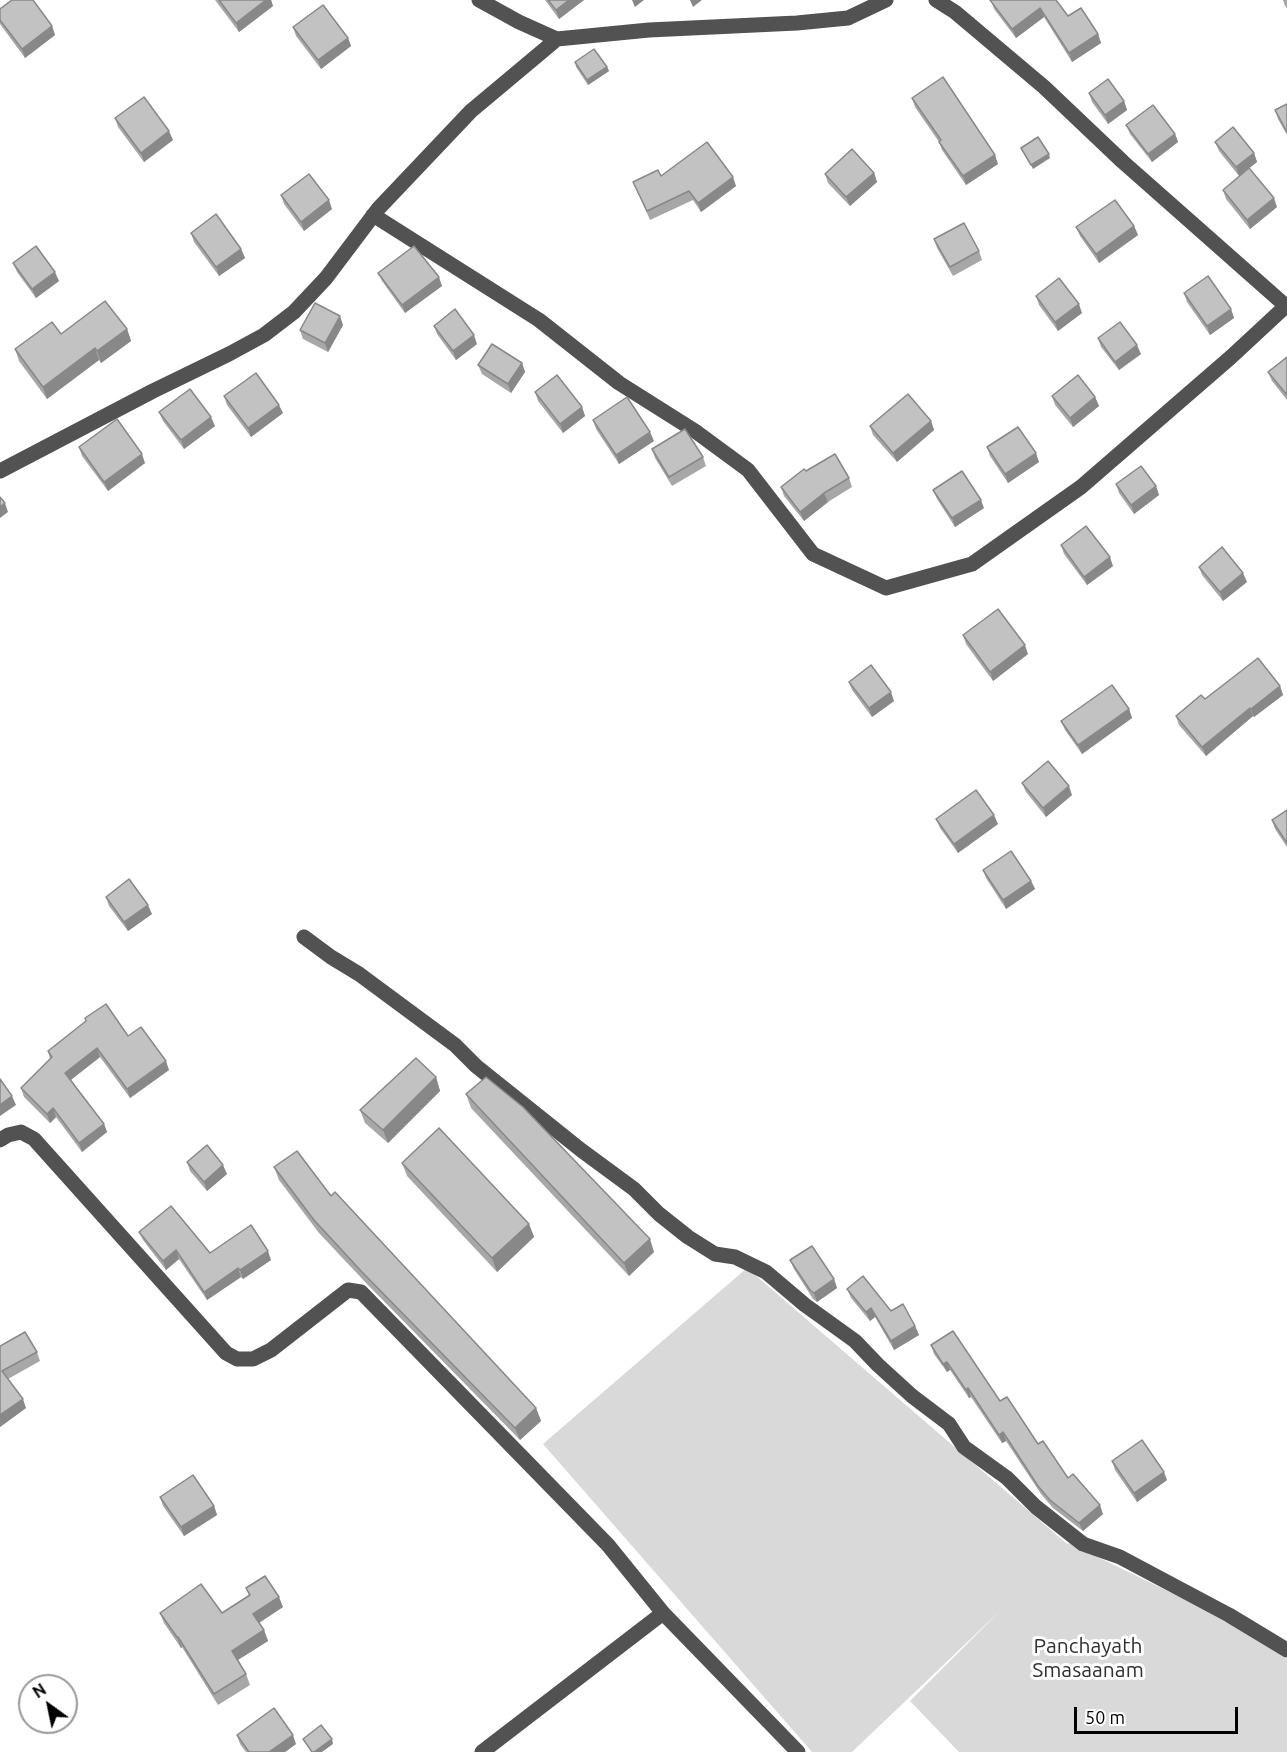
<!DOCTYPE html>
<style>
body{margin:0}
#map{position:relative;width:1287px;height:1752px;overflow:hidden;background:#fff;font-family:Ubuntu,sans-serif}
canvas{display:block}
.north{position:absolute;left:18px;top:1674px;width:60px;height:60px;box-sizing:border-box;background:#fff;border:2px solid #999;border-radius:50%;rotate:327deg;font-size:16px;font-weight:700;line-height:24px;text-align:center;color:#000}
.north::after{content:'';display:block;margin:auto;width:21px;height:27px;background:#000;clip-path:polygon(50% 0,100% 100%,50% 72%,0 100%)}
.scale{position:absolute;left:1074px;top:1707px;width:164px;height:27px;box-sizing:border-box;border:3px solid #000;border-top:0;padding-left:8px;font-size:18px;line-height:21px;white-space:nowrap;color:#000;-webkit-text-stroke:4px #fff;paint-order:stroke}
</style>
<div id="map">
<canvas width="1287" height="1752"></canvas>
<div class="north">N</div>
<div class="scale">50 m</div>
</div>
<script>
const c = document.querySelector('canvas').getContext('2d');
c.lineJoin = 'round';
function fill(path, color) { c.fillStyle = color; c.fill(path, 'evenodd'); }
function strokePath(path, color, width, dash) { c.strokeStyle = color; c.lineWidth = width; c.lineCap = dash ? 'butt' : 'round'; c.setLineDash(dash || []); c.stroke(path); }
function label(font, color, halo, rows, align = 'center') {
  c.font = font + ' Ubuntu,sans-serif'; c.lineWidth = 6; c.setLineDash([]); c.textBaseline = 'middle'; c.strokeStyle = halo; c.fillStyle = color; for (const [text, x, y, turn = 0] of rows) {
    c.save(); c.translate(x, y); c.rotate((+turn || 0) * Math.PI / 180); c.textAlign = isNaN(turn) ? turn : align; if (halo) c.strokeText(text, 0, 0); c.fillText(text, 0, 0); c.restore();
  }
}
fill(new Path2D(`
 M747,1268L1067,1544L1069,1543L1258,1635L1287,1659V1752H959L910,1701L1001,1610L852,1752H812L543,1444Z`), '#d9d9d9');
strokePath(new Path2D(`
 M479,0L519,22L557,39L649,30L797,23L848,18L886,0
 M936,0L955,12L1044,87L1123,162L1287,307
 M373,215L539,320L619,383L695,431L748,470L813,554L886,588L972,564L1081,487L1231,357L1286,306
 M0,471L153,391L229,354L264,335L294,312L326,278L378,209L471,111L557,39
 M304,937L331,957L359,974L455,1045L476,1066L581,1150L634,1189L659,1214L688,1237L715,1254L735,1257L766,1272L805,1305L855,1341L878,1365L912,1396L949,1424L964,1447L1007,1478L1036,1507L1083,1544L1120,1557L1229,1615L1287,1650
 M0,1140L8,1135L21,1132L34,1139L226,1353L237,1359H253L271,1350L348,1290L361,1292L608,1545L663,1613L798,1752
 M482,1752L663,1613`), '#525252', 15);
fill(new Path2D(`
 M215,0H271L273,6L239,32Z
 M545,0H584L559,19Z
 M991,0H1056L1068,16L1098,34L1101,43L1072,62L1044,17L1016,38L994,9Z
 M1283,0H1287V8L1285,6Z
 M0,9L52,26L55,35L25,58L0,24Z
 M293,27L348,38L351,46L321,69L296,36Z
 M575,62L607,67L609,71L588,85L576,67Z
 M1089,93L1124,101L1127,110L1108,124L1092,102Z
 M912,98L998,164L966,185L942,150L939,142L915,107Z
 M1287,104V135L1278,119L1275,110Z
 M115,118L173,140L144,162L118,127Z
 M1126,125L1175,134L1178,142L1152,162L1130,134Z
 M1215,142L1254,153L1257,162L1239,176L1219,151Z
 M874,173L877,182L850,206L828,183L825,174Z
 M633,182L736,186L701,212L693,200L650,220Z
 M1223,190L1277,207L1250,229L1226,199Z
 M281,195L332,209L304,231L284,204Z
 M1134,226L1138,235L1099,263L1080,236L1076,227Z
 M191,233L241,249L245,258L219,276L194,242Z
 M934,239L979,251L982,260L953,276L937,248Z
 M13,263L59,281L36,298L17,272Z
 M378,273L442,286L405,313L382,281Z
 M1184,293L1231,309L1234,318L1210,335L1187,302Z
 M1036,296L1082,313L1058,331L1039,305Z
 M343,325L328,352L303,339L300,330Z
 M434,326L477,344L456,360L437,334Z
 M127,329L131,341L101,363L99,360L47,399L19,361L15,349L61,334Z
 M1098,338L1141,354L1119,370L1101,347Z
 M1287,357V400L1272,381L1268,372Z
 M522,363L525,372L511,393L482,374L478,365Z
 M535,392L582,407L585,416L563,433L538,401Z
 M224,396L283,413L251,437L227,405Z
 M1052,396L1095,397L1099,406L1073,427L1055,405Z
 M159,412L215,426L184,449L163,421Z
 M593,420L654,441L619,464L596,429Z
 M931,421L934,430L897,462L873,435L870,426Z
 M79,447L145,463L108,491L82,456Z
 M987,447L1039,462L1008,483L990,456Z
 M652,449L703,457L706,466L672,486L655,458Z
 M806,471L849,478L852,487L828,502L804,521L784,496L781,487Z
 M1116,484L1156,486L1159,495L1134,514L1119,493Z
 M933,490L984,508L955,527L937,499Z
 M1061,545L1113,566L1087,585L1064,554Z
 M1199,567L1247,582L1223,601L1202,575Z
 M963,635L1028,654L993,681L966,644Z
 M849,682L894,701L872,717L852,690Z
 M1280,686L1283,695L1254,717L1253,716L1206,756L1179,725L1176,716L1205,699Z
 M1129,709L1132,718L1082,754L1065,730L1061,721Z
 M1022,783L1072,795L1046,817L1026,792Z
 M1287,810V847L1275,829L1272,820Z
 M936,819L998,824L958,853L940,828Z
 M983,870L1031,881L1035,889L1006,909L986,878Z
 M106,897L152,914L128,931L109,906Z
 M85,1018L128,1036L169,1070L130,1098L100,1057L71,1080L104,1124L107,1132L82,1152L56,1117L50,1123L24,1097L21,1088L50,1059L48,1051L86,1022Z
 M436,1077L440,1091L388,1143L365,1123L360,1110Z
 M466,1094L654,1252L629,1276L471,1108Z
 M187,1162L227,1174L207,1191L190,1171Z
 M402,1163L529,1224L534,1237L497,1272L407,1176Z
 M274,1167L331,1196L536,1408L541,1421L520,1440L367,1284L319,1233L279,1180Z
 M139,1232L210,1253L271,1260L243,1279L241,1277L207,1300L179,1259L166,1270L143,1240Z
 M790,1260L834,1279L837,1288L817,1302L813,1299L794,1269Z
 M847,1289L891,1311L915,1326L919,1335L894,1350L875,1317L870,1321L851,1298Z
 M931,1345L1000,1401L1068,1478L1103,1514L1083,1531L1053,1508L1041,1494L1006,1441L1002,1443L971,1397L969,1398L950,1370L947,1372L934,1354Z
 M0,1346L37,1352L40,1361L8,1379L26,1408L0,1427Z
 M1112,1461L1167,1480L1137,1502L1115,1470Z
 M160,1497L214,1506L217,1515L184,1536L163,1506Z
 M246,1588L283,1607L259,1623L264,1630L268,1641L238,1660L246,1674L250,1685L218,1705L182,1647L181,1648L164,1623L160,1613H222L249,1596Z
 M237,1735L296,1744L285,1752H246L240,1744Z`), '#a7a7a7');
fill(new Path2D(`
 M266,0H271L273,6L239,32L236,23Z
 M569,0H584L559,19L556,10Z
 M632,0H644L635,7Z
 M690,0H702L693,7Z
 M1040,8L1044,17L1016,38L1012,29Z
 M52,26L55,35L25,58L22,49Z
 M1098,34L1101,43L1072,62L1069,53Z
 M348,38L351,46L321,69L318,60Z
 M607,67L609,71L588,85L587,80Z
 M1124,101L1127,110L1108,124L1105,115Z
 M169,131L173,140L144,162L141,153Z
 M1175,134L1178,142L1152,162L1148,154Z
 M1254,153L1257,162L1239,176L1236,167Z
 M1049,154L1050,158L1033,169L1031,165Z
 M995,155L998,164L966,185L963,176Z
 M874,173L877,182L850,206L846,197Z
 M733,177L736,186L701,212L698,203Z
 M1274,198L1277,207L1250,229L1247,220Z
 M329,200L332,209L304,231L301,222Z
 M1134,226L1138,235L1099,263L1096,254Z
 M241,249L245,258L219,276L216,267Z
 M55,272L59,281L36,298L32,289Z
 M439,277L442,286L405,313L402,305Z
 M1079,304L1082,313L1058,331L1055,322Z
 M1231,309L1234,318L1210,335L1207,326Z
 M340,316L343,325L328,352L325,343Z
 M127,329L131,341L101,363L97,351Z
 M474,335L477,344L456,360L453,351Z
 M1137,345L1141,354L1119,370L1115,362Z
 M95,348L99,360L47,399L43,387Z
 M522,363L525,372L511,393L508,384Z
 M1095,397L1099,406L1073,427L1070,418Z
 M279,405L283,413L251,437L248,428Z
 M582,407L585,416L563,433L560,424Z
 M211,417L215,426L184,449L181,440Z
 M931,421L934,430L897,462L893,453Z
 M650,432L654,441L619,464L616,455Z
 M1036,453L1039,462L1008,483L1005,474Z
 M142,454L145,463L108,491L104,482Z
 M1156,486L1159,495L1134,514L1131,505Z
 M824,493L828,502L804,521L800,512Z
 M981,500L984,508L955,527L952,518Z
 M5,503L8,512L0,518V507Z
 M1110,557L1113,566L1087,585L1084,577Z
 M1243,573L1247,582L1223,601L1220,592Z
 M1025,645L1028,654L993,681L990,672Z
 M1280,686L1283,695L1254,717L1251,709Z
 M891,692L894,701L872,717L869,708Z
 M1250,708L1253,716L1206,756L1202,747Z
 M1129,709L1132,718L1082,754L1078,745Z
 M1069,786L1072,795L1046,817L1043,808Z
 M994,815L998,824L958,853L954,844Z
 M1031,881L1035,889L1006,909L1003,900Z
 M148,905L152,914L128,931L124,922Z
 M97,1048L100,1057L68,1082L65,1073Z
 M166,1061L169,1070L130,1098L127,1089Z
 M436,1077L440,1091L388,1143L383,1130Z
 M12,1096L16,1105L0,1116V1105Z
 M53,1108L56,1117L50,1123L47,1114Z
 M104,1124L107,1132L82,1152L79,1143Z
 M223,1165L227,1174L207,1191L204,1182Z
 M529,1224L534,1237L497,1272L492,1258Z
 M650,1239L654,1252L629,1276L624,1263Z
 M176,1250L179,1259L166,1270L163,1261Z
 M268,1251L271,1260L243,1279L240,1270Z
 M238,1268L241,1277L207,1300L204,1292Z
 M834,1279L837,1288L817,1302L814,1293Z
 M871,1308L875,1317L870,1321L866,1312Z
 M915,1326L919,1335L894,1350L891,1341Z
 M947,1362L950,1370L947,1372L943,1364Z
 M968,1388L971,1397L969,1398L966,1390Z
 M23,1399L26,1408L0,1427V1415Z
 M536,1408L541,1421L520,1440L515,1428Z
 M1003,1432L1006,1441L1002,1443L999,1435Z
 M1164,1472L1167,1480L1137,1502L1134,1493Z
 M1100,1505L1103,1514L1083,1531L1079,1523Z
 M214,1506L217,1515L184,1536L181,1527Z
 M279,1597L283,1607L257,1624L253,1614Z
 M264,1630L268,1641L236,1661L232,1651Z
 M177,1637H178L182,1647L181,1648Z
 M293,1735L296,1744L285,1752H269Z
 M332,1739L333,1744L322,1752H314Z`), '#888');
const building = new Path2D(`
 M12,0H33L52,26L22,49L0,20V9Z
 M219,0H266L236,23Z
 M548,0H569L556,10Z
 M990,0H1056L1068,16L1081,8L1098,34L1069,53L1040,8L1012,29Z
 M323,5L348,38L318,60L293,27Z
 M594,49L607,67L587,80L575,62Z
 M943,77L995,155L963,176L939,142L941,140L912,98Z
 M1108,79L1124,101L1105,115L1089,93Z
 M144,97L169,131L141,153L115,118Z
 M1287,104V132L1275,110Z
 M1153,105L1175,134L1148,154L1126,125Z
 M1233,127L1254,153L1236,167L1215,142Z
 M1038,137L1049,154L1031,165L1021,148Z
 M707,142L733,177L698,203L689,191L647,211L633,182L658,170L661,176Z
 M852,149L874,173L846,197L825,174Z
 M1249,168L1274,198L1247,220L1223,190Z
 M309,174L329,200L301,222L281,195Z
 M1115,200L1134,226L1096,254L1076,227Z
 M216,214L241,249L216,267L191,233Z
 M964,223L979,251L950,267L934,239Z
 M36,246L55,272L32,289L13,263Z
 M414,246L439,277L402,305L378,273Z
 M1208,276L1231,309L1207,326L1184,293Z
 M1059,278L1079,304L1055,322L1036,296Z
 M105,301L127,329L97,351L95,348L43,387L15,349L52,322L61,334Z
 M315,303L340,316L325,343L300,330Z
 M455,309L474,335L453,351L434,326Z
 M1120,322L1137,345L1115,362L1098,338Z
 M492,344L522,363L508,384L478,365Z
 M1287,357V395L1268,372Z
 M256,373L279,405L248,428L224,396Z
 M557,375L582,407L560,424L535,392Z
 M1078,375L1095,397L1070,418L1052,396Z
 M190,389L211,417L181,440L159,412Z
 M908,394L931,421L893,453L870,426Z
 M627,397L650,432L616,455L593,420Z
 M117,419L142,454L104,482L79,447Z
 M1018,427L1036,453L1005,474L987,447Z
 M685,429L703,457L669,477L652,449Z
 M835,454L849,478L824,493L800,512L781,487L804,469L806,471Z
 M1141,466L1156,486L1131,505L1116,484Z
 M962,471L981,500L952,518L933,490Z
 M0,497L5,503L0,507Z
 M1086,526L1110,557L1084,577L1061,545Z
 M1222,547L1243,573L1220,592L1199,567Z
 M998,609L1025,645L990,672L963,635Z
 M1258,658L1280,686L1251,709L1250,708L1202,747L1176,716L1201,695L1205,699Z
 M871,665L891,692L869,708L849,682Z
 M1112,685L1129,709L1078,745L1061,721Z
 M1048,761L1069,786L1043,808L1022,783Z
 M976,790L994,815L954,844L936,819Z
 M1287,810V843L1272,820Z
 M1011,851L1031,881L1003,900L983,870Z
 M129,879L148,905L124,922L106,897Z
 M106,1004L128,1036L141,1027L166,1061L127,1089L97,1048L65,1073L104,1124L79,1143L53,1108L47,1114L21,1088L52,1057L48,1051L86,1021L85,1018Z
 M416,1058L436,1077L383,1130L360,1110Z
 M486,1077L523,1107L650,1239L624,1263L466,1094Z
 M0,1079L12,1096L0,1105Z
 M439,1128L529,1224L492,1258L402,1163Z
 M207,1145L223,1165L204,1182L187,1162Z
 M297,1151L331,1196L335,1192L536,1408L515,1428L362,1272L314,1220L274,1167Z
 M171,1206L210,1253L251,1225L268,1251L240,1270L238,1268L204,1292L176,1250L163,1261L139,1232Z
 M812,1246L834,1279L814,1293L810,1290L790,1260Z
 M863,1276L891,1311L903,1304L915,1326L891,1341L871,1308L866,1312L847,1289Z
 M953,1331L1000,1401L1007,1397L1038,1444L1043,1441L1068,1478L1073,1474L1100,1505L1079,1523L1050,1500L1038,1486L1003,1432L999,1435L968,1388L966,1390L947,1362L943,1364L931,1345Z
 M25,1332L37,1352L2,1371L23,1399L0,1415V1346Z
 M1142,1440L1164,1472L1134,1493L1112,1461Z
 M193,1475L214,1506L181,1527L160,1497Z
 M265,1576L279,1597L253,1614L264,1630L232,1651L246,1674L214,1694L178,1637H177L160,1613L201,1584L222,1613L250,1595L246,1588Z
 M274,1708L293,1735L269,1752H249L237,1735Z
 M321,1725L332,1739L314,1752H312L303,1739Z`);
fill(building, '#c2c2c2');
strokePath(building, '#888', 1.5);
label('21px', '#303030', '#fff', [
 ["Panchayath",1088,1646],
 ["Smasaanam",1088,1670]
]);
</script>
